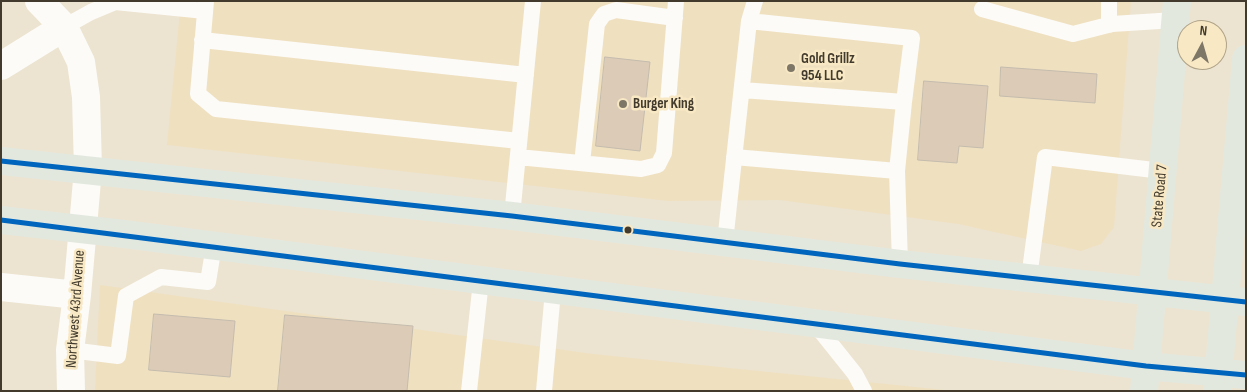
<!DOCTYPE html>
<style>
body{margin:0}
#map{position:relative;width:1247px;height:392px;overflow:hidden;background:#ece4d0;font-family:"Sofia Sans Condensed",sans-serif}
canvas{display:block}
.frame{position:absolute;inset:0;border:2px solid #423b2d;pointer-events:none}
.north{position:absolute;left:1177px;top:20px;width:50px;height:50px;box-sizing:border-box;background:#f8e8c4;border:1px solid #afa388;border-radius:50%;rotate:6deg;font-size:14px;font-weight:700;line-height:20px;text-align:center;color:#423b2d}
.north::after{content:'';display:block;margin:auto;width:18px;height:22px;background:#7e7666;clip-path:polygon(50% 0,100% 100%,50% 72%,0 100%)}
</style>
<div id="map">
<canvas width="1247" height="392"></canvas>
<div class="frame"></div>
<div class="north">N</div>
</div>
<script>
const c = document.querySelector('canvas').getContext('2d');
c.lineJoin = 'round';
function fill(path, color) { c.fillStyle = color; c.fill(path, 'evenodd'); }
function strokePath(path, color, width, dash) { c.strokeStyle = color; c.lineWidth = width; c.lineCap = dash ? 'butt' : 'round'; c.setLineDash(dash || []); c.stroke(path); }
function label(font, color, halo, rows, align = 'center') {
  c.font = font + ' "Sofia Sans Condensed",sans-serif'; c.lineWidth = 5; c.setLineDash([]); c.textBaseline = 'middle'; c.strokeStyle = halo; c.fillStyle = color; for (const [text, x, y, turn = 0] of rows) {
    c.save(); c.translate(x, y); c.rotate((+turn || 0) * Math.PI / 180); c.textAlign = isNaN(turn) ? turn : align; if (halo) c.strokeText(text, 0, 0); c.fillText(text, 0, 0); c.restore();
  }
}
fill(new Path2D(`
 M181,1H1131L1114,227L1101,244L1081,251L958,224L780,200L669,201L167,145Z
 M100,285L593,354L954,391H95Z`), '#efe0c0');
const building = new Path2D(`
 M605,57L650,62L640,151L596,146Z
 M1001,67L1097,74L1095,103L1000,96Z
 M924,81L988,86L983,148L959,146L957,163L918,160Z
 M154,314L235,321L230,377L149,370Z
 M285,315L413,326L407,391H278Z`);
fill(building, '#dcccb7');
strokePath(building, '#c5bcae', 1);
strokePath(new Path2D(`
 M206,1L198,94L216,109L519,141
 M982,9L1073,34L1112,24L1175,20
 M749,21L912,38L904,102
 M1109,25V1
 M64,27L91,12L115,2L205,11
 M202,40L526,75
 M742,90L904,102L897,171
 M518,157L641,169L658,165L664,153L676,1
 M734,157L897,171L900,264
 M582,163L597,24L604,14L616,10L675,18
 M512,216L533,1
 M725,242L749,21L755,1
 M1029,278L1045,157L1162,171
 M815,324L855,374L864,391
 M70,350L118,356L126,296L161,277L208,282L214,245
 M469,391L481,281
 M544,391L553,291`), '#fcfbf8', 16);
strokePath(new Path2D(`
 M39,1L64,27L81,62L86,97L88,169L77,295L70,350L71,391
 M1,66L64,27
 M1,287L77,295`), '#fcfbf8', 28);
strokePath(new Path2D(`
 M1,161L512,216L900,264L1246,302
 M1,220L124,234L1146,366L1246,375
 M1144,391L1177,1
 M1217,391L1246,59`), '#e3e8df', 28);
strokePath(new Path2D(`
 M1,161L512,216L900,264L1246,302
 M1,220L1146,366L1246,375`), '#0065bd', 5);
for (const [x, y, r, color] of [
 [791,68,5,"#7e7666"],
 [623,104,5,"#7e7666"],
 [628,230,4.5,"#423b2d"]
]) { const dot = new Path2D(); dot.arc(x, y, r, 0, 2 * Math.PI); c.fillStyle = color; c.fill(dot); strokePath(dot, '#f8e8c4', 2); }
label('bold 15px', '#423b2d', '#f8e8c4', [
 ["Gold Grillz",801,59],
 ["954 LLC",801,76],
 ["Burger King",633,104]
], 'left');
label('15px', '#423b2d', '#f8e8c4', [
 ["State Road 7",1160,196,-85],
 ["Northwest 43rd Avenue",76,309,-86]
]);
</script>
